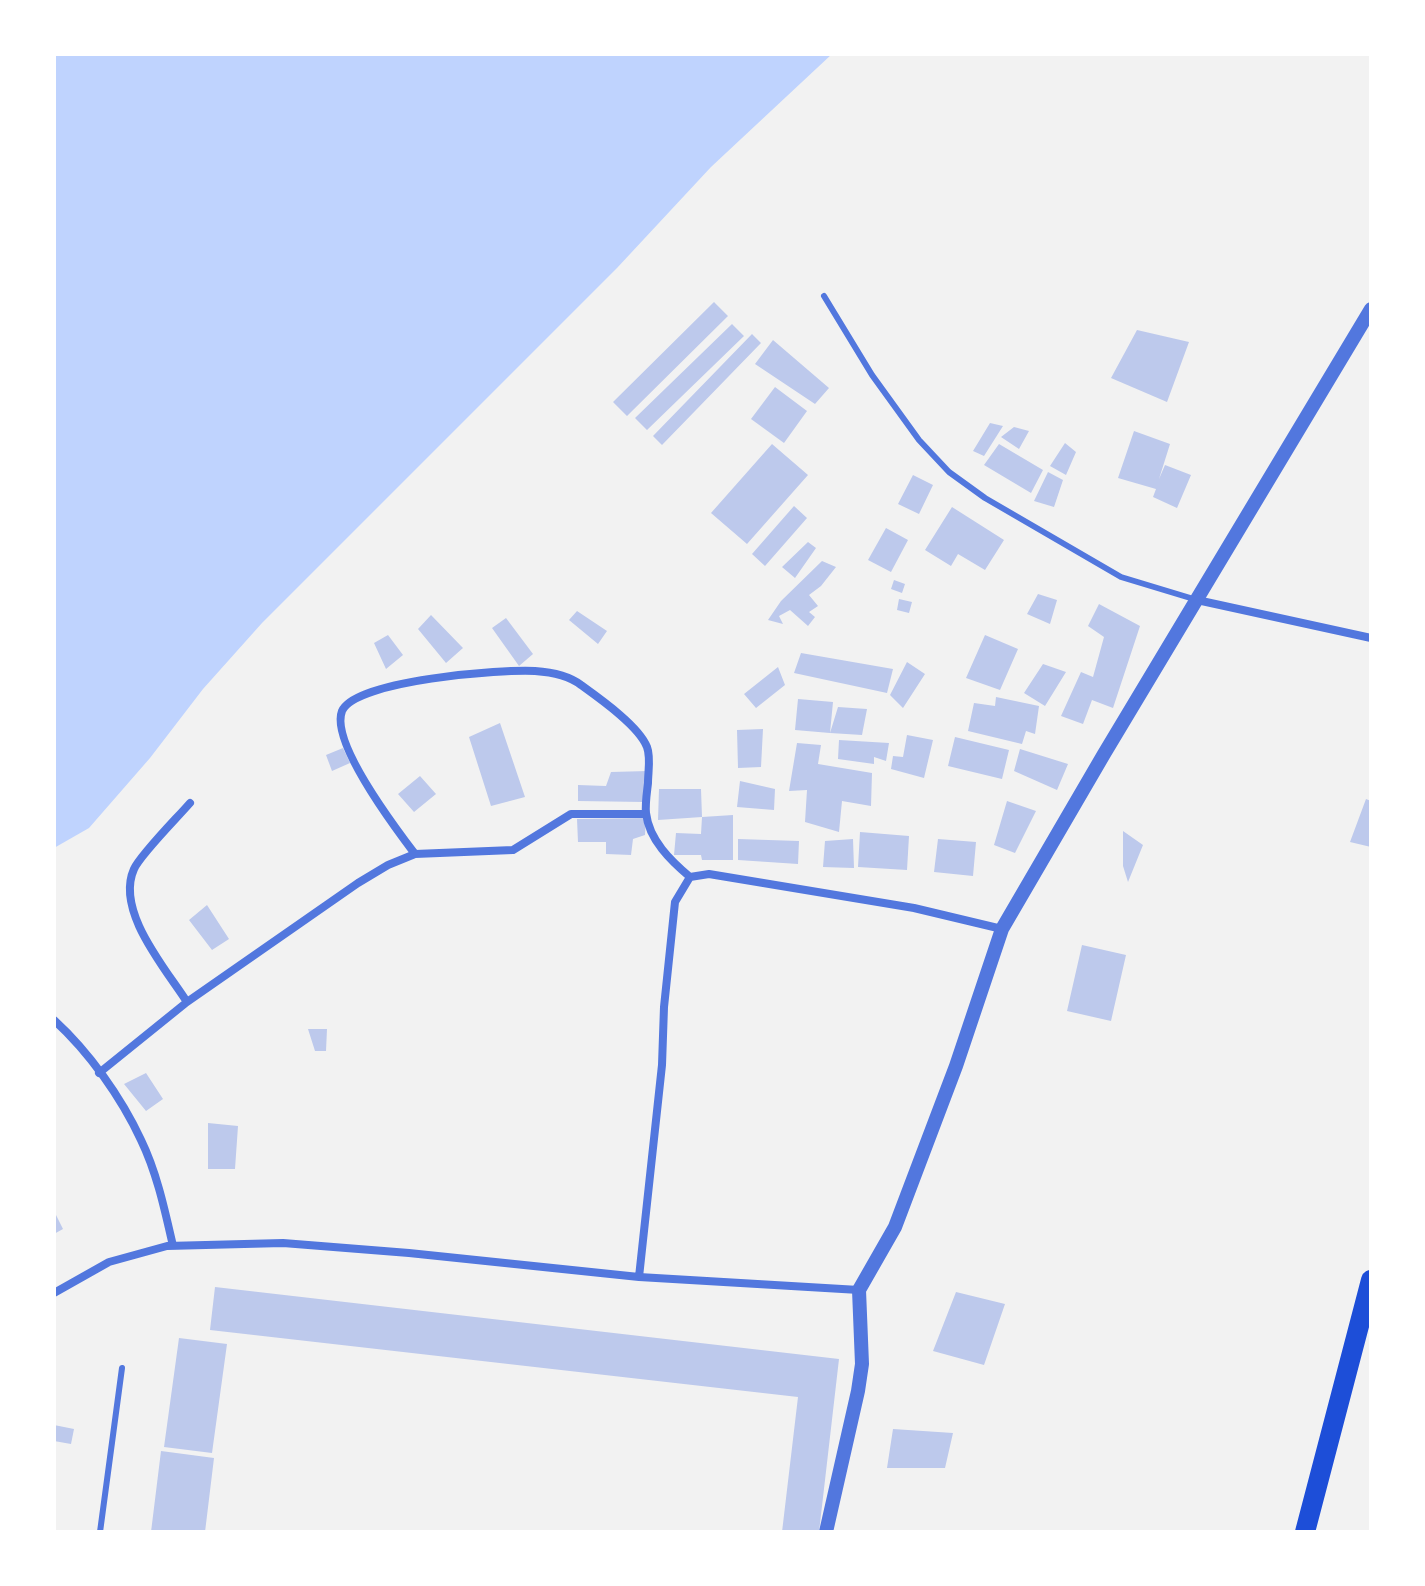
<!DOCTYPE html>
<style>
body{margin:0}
#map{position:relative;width:1425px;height:1586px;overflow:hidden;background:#f2f2f2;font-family:Helvetica,sans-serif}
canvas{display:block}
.frame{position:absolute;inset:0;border:56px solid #fff;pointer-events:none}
</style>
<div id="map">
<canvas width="1425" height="1586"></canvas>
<div class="frame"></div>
</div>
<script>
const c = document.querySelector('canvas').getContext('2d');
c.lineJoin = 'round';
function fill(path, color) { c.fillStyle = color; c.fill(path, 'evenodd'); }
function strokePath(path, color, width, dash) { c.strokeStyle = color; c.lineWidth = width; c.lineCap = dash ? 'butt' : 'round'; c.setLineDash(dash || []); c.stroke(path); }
fill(new Path2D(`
 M54,54H832L711,167L617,268L262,623L203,689L150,758L89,828L54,848Z`), '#bfd3fe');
fill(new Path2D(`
 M714,302L728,316L627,416L613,402Z
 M732,324L744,336L647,430L635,418Z
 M1137,330L1189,342L1167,402L1111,378Z
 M752,334L761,343L662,445L653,436Z
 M773,340L829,388L815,404L755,364Z
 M775,387L807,411L784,443L751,419Z
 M990,423L1003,426L984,456L973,451Z
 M1014,427L1029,431L1019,449L1001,437Z
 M1134,431L1170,444L1159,479L1165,465L1191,475L1177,508L1153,497L1156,489L1118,478Z
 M1065,443L1076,452L1066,475L1050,466Z
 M772,444L808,475L747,544L711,513Z
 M999,444L1043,470L1031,493L984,465Z
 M1048,472L1063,480L1054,507L1034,501Z
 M913,475L933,485L919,514L898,504Z
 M794,506L807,518L765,566L752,554Z
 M952,507L1004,540L985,570L958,554L951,566L925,550Z
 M886,528L908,540L891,572L868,560Z
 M808,542L816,548L795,578L782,567Z
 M822,561L836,567L821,586L809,595L818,606L809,612L815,617L808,626L790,610L779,616L783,624L768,620L781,601Z
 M894,580L905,584L902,593L891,589Z
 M1038,594L1057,600L1050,624L1027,614Z
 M899,599L912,602L909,613L897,610Z
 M1099,604L1140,626L1113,708L1092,700L1083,724L1061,716L1081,672L1093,677L1104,637L1088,626Z
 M577,611L607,631L598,644L569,620Z
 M431,615L463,648L446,663L418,629Z
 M506,618L533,654L519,666L492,628Z
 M388,635L403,655L386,669L374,643Z
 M985,635L1018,649L1000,690L966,678Z
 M801,653L893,669L887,693L794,673Z
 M907,662L925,674L903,708L890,695Z
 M1043,664L1066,672L1045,706L1024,693Z
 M778,667L785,685L756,708L744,694Z
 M996,697L1039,706L1035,734L1026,731L1022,744L968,731L974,703L995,706Z
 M798,699L833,702L830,733L795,730Z
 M838,707L867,709L862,735L830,733Z
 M500,723L525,797L491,806L469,737Z
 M763,729L761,767L738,768L737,730Z
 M907,735L933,740L924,778L891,769L893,756L903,757Z
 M955,737L1009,750L1002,779L948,766Z
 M839,740L889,743L886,761L874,757V764L838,759Z
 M797,743L821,745L818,764L872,773L871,806L842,801L839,832L805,822L807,790L789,791Z
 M343,748L350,763L332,771L326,755Z
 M1020,749L1068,764L1057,790L1014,771Z
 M648,771L644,802L578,801V785L606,786L611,772Z
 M420,776L436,794L414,812L398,794Z
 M740,781L775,789L774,810L737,807Z
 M659,789H701L702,817L658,820Z
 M1366,799L1371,801V847L1350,842Z
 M1007,801L1036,811L1015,853L994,845Z
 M733,815V860H702L701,855H674L676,833L701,834L702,817Z
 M646,818L645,835L633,839L631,855L606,854V842H578L577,819Z
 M1123,831L1143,845L1128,882L1123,866Z
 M860,832L909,836L907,870L858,867Z
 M738,839L799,841L798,864L738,860Z
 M853,839L854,868L823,867L825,841Z
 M938,839L976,842L973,876L934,872Z
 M207,905L229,939L212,950L189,920Z
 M1082,945L1126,955L1111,1021L1067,1011Z
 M308,1029H327L326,1051H315Z
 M146,1073L163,1099L146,1111L124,1084Z
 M208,1123L238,1126L235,1169H208Z
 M54,1211L63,1229L54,1234Z
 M215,1287L839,1359L819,1532H782L798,1397L210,1330Z
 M956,1292L1005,1304L984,1365L933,1351Z
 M179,1338L227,1344L212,1453L164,1447Z
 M54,1425L74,1429L71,1444L54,1441Z
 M893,1429L953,1433L945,1468H887Z
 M161,1451L214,1458L205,1532H151Z`), '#bdc9ec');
strokePath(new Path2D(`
 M824,296L872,375L919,440L949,472L985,498L1121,577L1197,600
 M100,1532L122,1368`), '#5277de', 6);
strokePath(new Path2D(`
 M1197,600L1371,638
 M415,854C396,829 330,742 342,711C355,680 503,669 535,671C550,672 568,675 581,685C599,698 639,726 647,747C651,757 648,772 648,783C647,792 645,804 646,813C649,840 671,861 690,877
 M187,1002C166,969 115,911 134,869C141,854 177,818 190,803
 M54,1020C89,1052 121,1097 141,1140C157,1173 165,1211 173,1246
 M99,1073L187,1002L358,883L388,865L415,854L513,850L571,814H646
 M639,1277L662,1065L664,1007L675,902L690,877L709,874L914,908L1002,929
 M54,1293L109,1262L167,1246L283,1243L409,1253L639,1277L859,1290`), '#5277de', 8);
strokePath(new Path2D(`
 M826,1532L858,1391L862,1364L859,1290L895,1227L956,1066L1002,929L1104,754L1371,309`), '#5277de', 14);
strokePath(new Path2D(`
 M1305,1532L1371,1280`), '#1d4ed8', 20);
</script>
